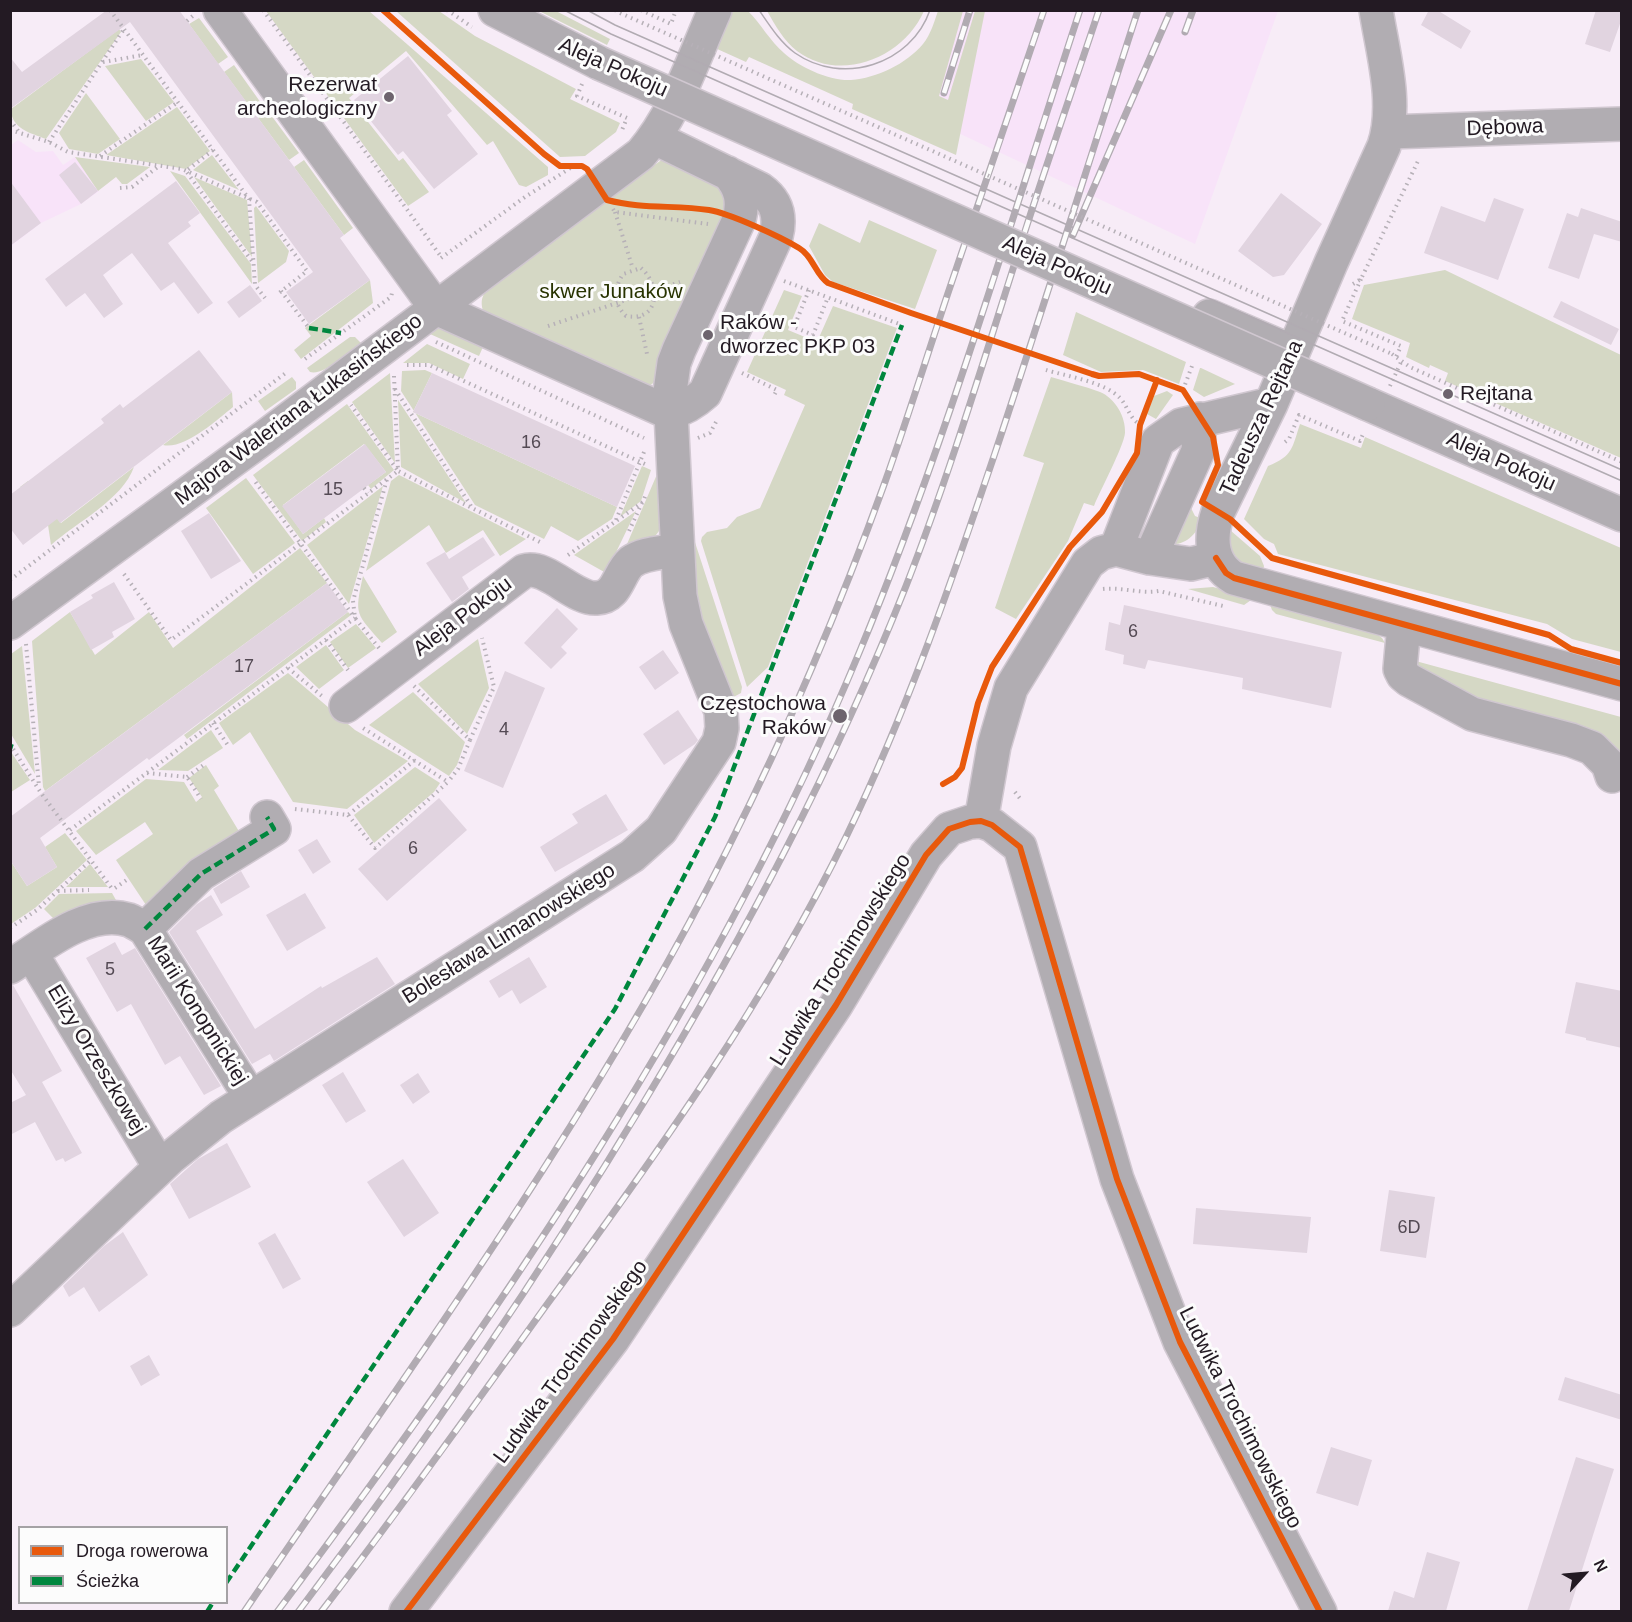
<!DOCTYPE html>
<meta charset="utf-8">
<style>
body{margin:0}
#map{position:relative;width:1632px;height:1622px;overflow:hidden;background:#f7ecf7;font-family:Arial,sans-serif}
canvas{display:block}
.frame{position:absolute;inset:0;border:12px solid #231a23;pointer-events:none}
.legend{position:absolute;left:18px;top:1526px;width:210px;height:78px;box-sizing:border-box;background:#fcfcfc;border:2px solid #a5a2a5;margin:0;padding:8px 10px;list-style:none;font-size:18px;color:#231a23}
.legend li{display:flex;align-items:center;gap:12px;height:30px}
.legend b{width:30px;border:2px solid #a5a2a5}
.north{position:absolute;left:1554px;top:1544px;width:60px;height:60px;-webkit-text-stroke:4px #fcfcfc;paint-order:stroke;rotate:64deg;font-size:16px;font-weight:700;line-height:24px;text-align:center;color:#231a23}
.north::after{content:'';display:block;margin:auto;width:21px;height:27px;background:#231a23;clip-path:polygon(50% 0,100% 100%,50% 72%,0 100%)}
</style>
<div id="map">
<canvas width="1632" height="1622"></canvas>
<div class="frame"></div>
<ul class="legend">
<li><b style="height:8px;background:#e8590c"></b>Droga rowerowa</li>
<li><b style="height:8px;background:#00873e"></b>Ścieżka</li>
</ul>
<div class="north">N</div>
</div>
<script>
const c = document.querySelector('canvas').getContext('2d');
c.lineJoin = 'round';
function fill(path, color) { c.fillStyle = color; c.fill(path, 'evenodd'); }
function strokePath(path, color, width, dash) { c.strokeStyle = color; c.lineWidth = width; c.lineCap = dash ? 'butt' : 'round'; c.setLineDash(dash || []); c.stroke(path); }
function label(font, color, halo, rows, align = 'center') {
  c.font = font + ' Arial,sans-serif'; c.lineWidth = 6; c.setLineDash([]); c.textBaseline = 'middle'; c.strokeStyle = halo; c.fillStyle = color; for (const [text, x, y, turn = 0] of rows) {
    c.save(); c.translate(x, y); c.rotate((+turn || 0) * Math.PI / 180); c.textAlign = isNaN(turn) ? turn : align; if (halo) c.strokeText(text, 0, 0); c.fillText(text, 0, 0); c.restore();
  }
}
fill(new Path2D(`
 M945,11H1278L1195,244L922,116Z
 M18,140L36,152L53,151L63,165L75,157L99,191L81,204L41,223L11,246V145Z`), '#f8e3f9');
fill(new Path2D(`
 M266,11H369L548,167V175L526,187L519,185L493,141L487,145L406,51L349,98L399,161L403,158L429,192L408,206Z
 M396,11H439L475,36L576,89L570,99L620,123L616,132L585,156L560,157Z
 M539,11H556L610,39L607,45Z
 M731,11H748C761,24 770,41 784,53C799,67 829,81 851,80C877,78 906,64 923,44C931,34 934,22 938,11H963L939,96L948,100L975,11H985L956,155L852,109L853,104L749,57L746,62L715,48Z
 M767,11H924C904,57 841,84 797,51C784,41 775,25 767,11Z
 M199,18L228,57L218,64L189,24Z
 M119,29L121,32L46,139C31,133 11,129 11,109Z
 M141,59L174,102L146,121L105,66Z
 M234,65L261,103L252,110L224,72Z
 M86,93L120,139L98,154L69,149L59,133Z
 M177,107L210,151L186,169L106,155Z
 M268,111L299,153L289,160L258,118Z
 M212,155L239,190L193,170Z
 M75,157L150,167L127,184H122L116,177L98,191Z
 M666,159L718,178L731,198L658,378L652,384L646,388L483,311C480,301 482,295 489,287L660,161Z
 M304,160L353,228L344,235L294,167Z
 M170,171L185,176L251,264L252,284Z
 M194,177L247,200L252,257Z
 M256,206L289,251L286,262L258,283L254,208Z
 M869,220L937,250L915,309L833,282L825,275L809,246L819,223L860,243Z
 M1445,270L1621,355V458L1445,381L1448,373L1430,365L1429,368L1406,357L1410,343L1352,319L1364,285Z
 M370,280L373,303L301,359L294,350L311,336L305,328Z
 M784,290L802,296L788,330L817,342L833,306L897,328L768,667L747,687L701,541L702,537L707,532L727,528L737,517L760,508L805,405L784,395L786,390L747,372Z
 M1076,312L1186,362L1179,384L1143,370L1101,372L1063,355Z
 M444,326L486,340L479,356L430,334V331Z
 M350,337H355L361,343C349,352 324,376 310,372L307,368Z
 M427,344L470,364L463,379L429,363H403Z
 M1200,368H1201L1235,384L1204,397L1193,390Z
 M425,370L432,373L413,412L617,507L612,519L578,541L551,526L544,539L475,505L401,391L402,371Z
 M390,373L395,463L352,402Z
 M292,377L296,382V389L265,411L258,401Z
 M1051,377C1067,382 1084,386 1100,392C1115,398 1126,417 1125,433C1124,446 1100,491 1094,506L1084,503L1068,541L1016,619L995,608L1044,463L1023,456Z
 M1167,391L1173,395L1156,419L1147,414L1154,396Z
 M232,392L233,407C217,420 184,450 163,445Z
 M398,400L466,503L401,467Z
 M347,404L394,470L371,489L368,485L386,472L364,444L283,505L303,534L324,518L326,522L302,541L253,475Z
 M1300,424L1361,448L1365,437L1621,548V652L1572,639L1547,624L1278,554L1274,544L1264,539L1244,519L1268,466C1293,456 1292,448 1300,424Z
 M1210,459L1191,508L1195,516L1203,519C1197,533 1186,546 1170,544Z
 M661,465L665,523L653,539L621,558Z
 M642,466L651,470L641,501L620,517Z
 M134,467C122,500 77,522 51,545L48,525L20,487L28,481L61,523Z
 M399,475L526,539L500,556L483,530L446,553L429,525L366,571L391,481Z
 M246,478L295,543L253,574L206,508Z
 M383,486L349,604L307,545Z
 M636,511L606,573L574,555Z
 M691,530L742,687L741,693L730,699L695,613Z
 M1230,530L1260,556L1264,566L1262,576C1243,566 1226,554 1230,530Z
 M300,548L327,583L45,791L43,787L32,641L70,612L95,655L149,612L173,648Z
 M363,576L397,632L382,643C356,613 354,616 363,576Z
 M1213,587L1254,598L1244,605L1188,589Z
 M1269,602L1374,632L1382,638L1385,643L1276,614L1272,610Z
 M348,612L351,615L187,739L184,735Z
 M356,624L376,648L348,668L330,642Z
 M478,639L489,688L467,734L418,684Z
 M326,645L344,670L319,689L296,667Z
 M22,646L35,774L11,734V654Z
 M1412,660L1621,717V772L1410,672Z
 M288,673L355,730L408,761L347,809L293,802L250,732L233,745L219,723Z
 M413,692L465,742L457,765L449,776L369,725Z
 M211,730L223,748L188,771L158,770Z
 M11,752L30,780L11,792Z
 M206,765L219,786L214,790L240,833L205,852L195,867L146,905L116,860L153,834L145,822L96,855L76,831L146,779L184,782L196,802L202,797L189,778Z
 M415,767L440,783L434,792L374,843L354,815Z
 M65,833L87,860L35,908L11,924L10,860L27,886L57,867L45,847Z
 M90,864L108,887H66Z
 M112,893L121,909L57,922L44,909L59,894Z`), '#d5d8c5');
fill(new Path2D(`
 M107,10H179L344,235L340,238L370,280L309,324L286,292L313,272L130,22L10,109V57L22,72Z
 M1429,10H1437L1471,31L1461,49L1421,25Z
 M1596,10H1622V18L1610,52L1585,44Z
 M408,56L452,111L447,115L478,154L434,189L403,151L398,155L354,100Z
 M75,162L98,191L81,204L59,175Z
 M10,181L41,223L10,246Z
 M176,181L200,213L188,222L191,226L168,243L213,303L198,314L174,282L161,291L132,253L103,275L123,304L104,318L85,293L66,307L45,279Z
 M1281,193L1322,224L1284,275L1273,277L1238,251Z
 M1494,198L1524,209L1498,280L1424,253L1441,206L1485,222Z
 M1581,208L1622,222V242L1594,234L1579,279L1548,268L1567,213L1578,217Z
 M250,285L262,301L239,318L227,302Z
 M1561,301L1619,329L1611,345L1553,317Z
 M199,350L232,392L60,523L57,519L23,545L10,528V495L104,423L101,419L120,404L123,408Z
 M432,373L635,466L617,507L413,412Z
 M365,444L386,472L303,534L282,506Z
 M209,513L241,561L211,579L181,531Z
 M483,537L495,555L462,577L469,589L452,602L426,563L445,552L449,559Z
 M114,582L135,619L112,632L114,637L91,650L70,612L93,598L91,595Z
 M327,583L348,612L149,760L147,758L40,838L57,867L27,886L10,860V817Z
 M1124,605L1342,652L1331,708L1242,689L1243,678L1148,660L1145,669L1123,664L1124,655L1105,650L1109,622L1120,625Z
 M557,608L578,629L561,647L567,653L551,669L524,643Z
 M663,650L679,673L655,690L639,667Z
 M505,671L545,688L503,788L464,771Z
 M678,710L698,740L695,744L664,765L643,734Z
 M606,794L628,830L555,872L540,847L578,823L572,814Z
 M439,798L467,830L387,901L358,869Z
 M317,839L331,862L313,874L298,850Z
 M241,871L250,887L221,904L213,889Z
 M305,893L326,928L287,951L266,915Z
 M211,895L223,915L196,931L255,1029L321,986L322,988L377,957L395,984L274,1061L270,1054L252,1064L169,932L197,904Z
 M115,942L122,955L135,948L221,1086L204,1095L180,1056L165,1065L131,1004L117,1012L86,958Z
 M529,957L547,987L520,1004L512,990L499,998L489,981Z
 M1576,982L1622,991V1048L1586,1040V1038L1565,1033Z
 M13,985L62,1071L42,1082L82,1153L65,1162L63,1158L56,1161L35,1122L10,1135V1103L26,1095L10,1069V986Z
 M343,1072L366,1111L346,1123L322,1085Z
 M418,1073L430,1092L413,1104L400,1085Z
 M227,1143L251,1187L189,1219L170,1184L198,1159Z
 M403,1159L439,1213L404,1237L367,1182Z
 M1389,1190L1435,1197L1426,1258L1380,1251Z
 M1196,1208L1311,1217L1307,1253L1193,1244Z
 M123,1232L148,1275L99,1312L84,1287L69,1297L63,1286L104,1246Z
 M275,1233L301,1279L283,1289L258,1243Z
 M149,1355L160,1375L141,1386L130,1366Z
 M1565,1377L1622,1395V1420L1558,1400Z
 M1331,1447L1372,1460L1358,1506L1316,1493Z
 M1576,1457L1614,1469L1569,1611H1527Z
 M1427,1552L1460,1562L1446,1611H1388L1394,1591L1414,1598Z`), '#e1d4e0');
const minor = new Path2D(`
 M220,10L436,308
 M495,10L599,63
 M1376,10C1383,54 1398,104 1384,146L1331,263L1271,404L1218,512C1210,536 1209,563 1234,578L1622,684
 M1389,132L1622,124
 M655,138L760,189C777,201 781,217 776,237L705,393C694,403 684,409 670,413
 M436,308L670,413
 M1209,316L1293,352
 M1368,404L1622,515
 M1116,549L1158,441L1181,425L1271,404
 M1150,558L1198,451L1200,419
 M10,623L258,442L641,154C676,114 693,59 715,10
 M1404,625L1400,669L1403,675L1409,680L1472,714L1571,740L1592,748L1608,764L1612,776
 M346,706L524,571C547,564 574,600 597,598C618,597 618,573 631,562C643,553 662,553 676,550
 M981,821L994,746L1011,688L1088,563L1101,553L1116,549L1150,558L1191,564L1216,558
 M145,929L201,874L274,829L267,817
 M31,953L160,1167
 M10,967C42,946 88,907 129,920C134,922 140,926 145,929L251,1098
 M10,1310L170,1158L221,1117L632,856L661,830L719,742L722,728L721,711L686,624L680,596L670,392L674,363L679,350L739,220C744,201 741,188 728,173
 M406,1612L613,1339L836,1005L926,855L949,829L970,822L981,821L992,825L1020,847L1117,1179L1180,1342L1320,1612`);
strokePath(minor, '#d0c7d0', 36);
strokePath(new Path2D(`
 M110,10L249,199L255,285L265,298
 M263,10L442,258
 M447,10L472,27
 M615,10L620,13
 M641,10L671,24L676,10
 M187,21L194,15
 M103,62L143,55
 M582,84L577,96L627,118L622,130
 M10,120L19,132
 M10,130L49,142L68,152L182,169L257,202L307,271L279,293
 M49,142L124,29
 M213,150L186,171L254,264
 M100,156L178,102
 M120,188L132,187L159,166
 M613,209L615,212L708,224
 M615,212L633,269
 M441,258L525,197L572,167
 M641,268C661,285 660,322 626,316C613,303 613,290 623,274Z
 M1361,279L1342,321L1401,346L1396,357
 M784,281L902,325
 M1353,284L1361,279L1419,159
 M809,290L794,327L813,335L828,297
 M281,291L309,328
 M639,317L647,354
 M548,326L680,282
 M436,342L644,438
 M1392,354L1410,367L1622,462
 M305,359L391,297L392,293
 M407,365H429L647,465
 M1046,370C1066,376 1105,382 1120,398C1128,407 1129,417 1139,424
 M742,373L777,390L773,397
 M394,376L398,471L540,542
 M1390,386L1402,360
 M395,389L471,506
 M1183,390L1192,366
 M698,438L710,433L716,422
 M1285,442L1289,439L1299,415L1360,441L1364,432
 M364,488L368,493
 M616,520L644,452
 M629,531L642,503
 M568,555L643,502L646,494
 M124,574L171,640L398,471L351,405
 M10,580L287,372
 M1103,589C1122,587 1140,594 1159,591L1223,606
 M326,640L348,670
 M26,644L39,786
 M379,648L355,618L353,601L387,479
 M288,668L322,696
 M414,686L470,740L458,769L448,782
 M213,723L229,747
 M470,740L494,687L482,638
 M10,744L41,793L113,890
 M147,773L187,777L201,799
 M187,777L205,764
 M1015,792L1022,801
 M295,809L348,815L415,760
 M348,815L375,848L448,782L363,728
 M70,830L355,618L254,480
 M115,888L128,879
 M58,891L89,890
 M10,928L37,910L91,860`), '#b6b0b7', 4, [1.5, 4.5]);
strokePath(minor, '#b1adb2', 33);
strokePath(new Path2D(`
 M564,10L611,34L1622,481
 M587,10L615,25L1622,470
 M759,10C770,26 780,42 795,53C842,86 911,65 930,10`), '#b1abb2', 1.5);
const rail = new Path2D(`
 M1185,32L1193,10
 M944,93L970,10
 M1073,235L1171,10
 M244,1612C413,1363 593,1118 728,848C788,729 840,607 885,482C907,420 927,356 948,293C980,199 1012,105 1044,10
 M277,1612C501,1313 715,999 859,653C946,444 1009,226 1080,10
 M298,1612C422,1448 538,1278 644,1102C744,936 834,767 906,586C952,468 988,346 1027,225C1050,154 1075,82 1099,10
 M321,1612C399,1511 473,1407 548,1303C657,1154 766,1002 847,835C907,711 951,583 995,453C1044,306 1090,158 1138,10`);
strokePath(rail, '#b1abb2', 7);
strokePath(rail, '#fcfcfc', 4.5, [14]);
const minorBridge = new Path2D(`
 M599,63L1368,404`);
strokePath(minorBridge, '#d0c7d0', 36, []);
strokePath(new Path2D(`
 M620,13L1392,354`), '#b6b0b7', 4, [1.5, 4.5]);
strokePath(minorBridge, '#b1adb2', 33);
strokePath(new Path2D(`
 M309,328L341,333
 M10,746L13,747
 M145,929L201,874L274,829L267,817
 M226,1583L615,1009L715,817L902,325
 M207,1612L213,1602`), '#00873e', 4.5, [9, 4.5]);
strokePath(new Path2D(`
 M383,10L544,154L560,166H582L587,169L607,200C641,209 675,205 709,210C729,213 781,237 799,248C813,256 815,274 828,283L911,313L1092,374L1099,376L1139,374L1183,390L1213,437L1218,465L1202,502L1230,519L1272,558L1549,635L1571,649L1622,663
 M1216,558L1226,573L1234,578L1622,684
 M943,784L955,777L962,768L978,703L992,667L1070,547L1102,512L1137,453L1140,425L1157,380
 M406,1612L613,1339L836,1005L926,855L949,829L970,822L981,821L992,825L1020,847L1117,1179L1180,1342L1320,1612`), '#e8590c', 6);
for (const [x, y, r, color] of [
 [389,97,6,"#6d646d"],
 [708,335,6,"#6d646d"],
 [1448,394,6,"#6d646d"],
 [840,716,8,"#6d646d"]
]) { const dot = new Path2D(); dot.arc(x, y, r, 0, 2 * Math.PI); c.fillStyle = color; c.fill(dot); strokePath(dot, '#fcfcfc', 2); }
label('18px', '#544a54', null, [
 ["16",531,443],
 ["15",333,490],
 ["6",1133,632],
 ["17",244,667],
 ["4",504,730],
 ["6",413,849],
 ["5",110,970],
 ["6D",1409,1228]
]);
label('21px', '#231a23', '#fcfcfc', [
 ["Aleja Pokoju",613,68,24],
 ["Dębowa",1505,128,-2],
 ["Aleja Pokoju",1057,266,24],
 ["Majora Waleriana Łukasińskiego",299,410,-37],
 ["Tadeusza Rejtana",1262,418,-65],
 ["Aleja Pokoju",1501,462,24],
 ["Aleja Pokoju",463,617,-37],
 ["Bolesława Limanowskiego",509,934,-32],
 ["Ludwika Trochimowskiego",841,960,-58],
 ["Marii Konopnickiej",197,1011,58],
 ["Elizy Orzeszkowej",96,1060,59],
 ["Ludwika Trochimowskiego",571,1362,-54],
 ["Ludwika Trochimowskiego",1240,1418,63]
]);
label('21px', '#231a23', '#fcfcfc', [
 ["Rezerwat",377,85],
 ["archeologiczny",377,109],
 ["Raków -",720,323,"left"],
 ["dworzec PKP 03",720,347,"left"],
 ["Rejtana",1460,394,"left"],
 ["Częstochowa",826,704],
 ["Raków",826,728]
], 'right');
label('21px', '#283300', '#fcfcfc', [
 ["skwer Junaków",611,292]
]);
</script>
